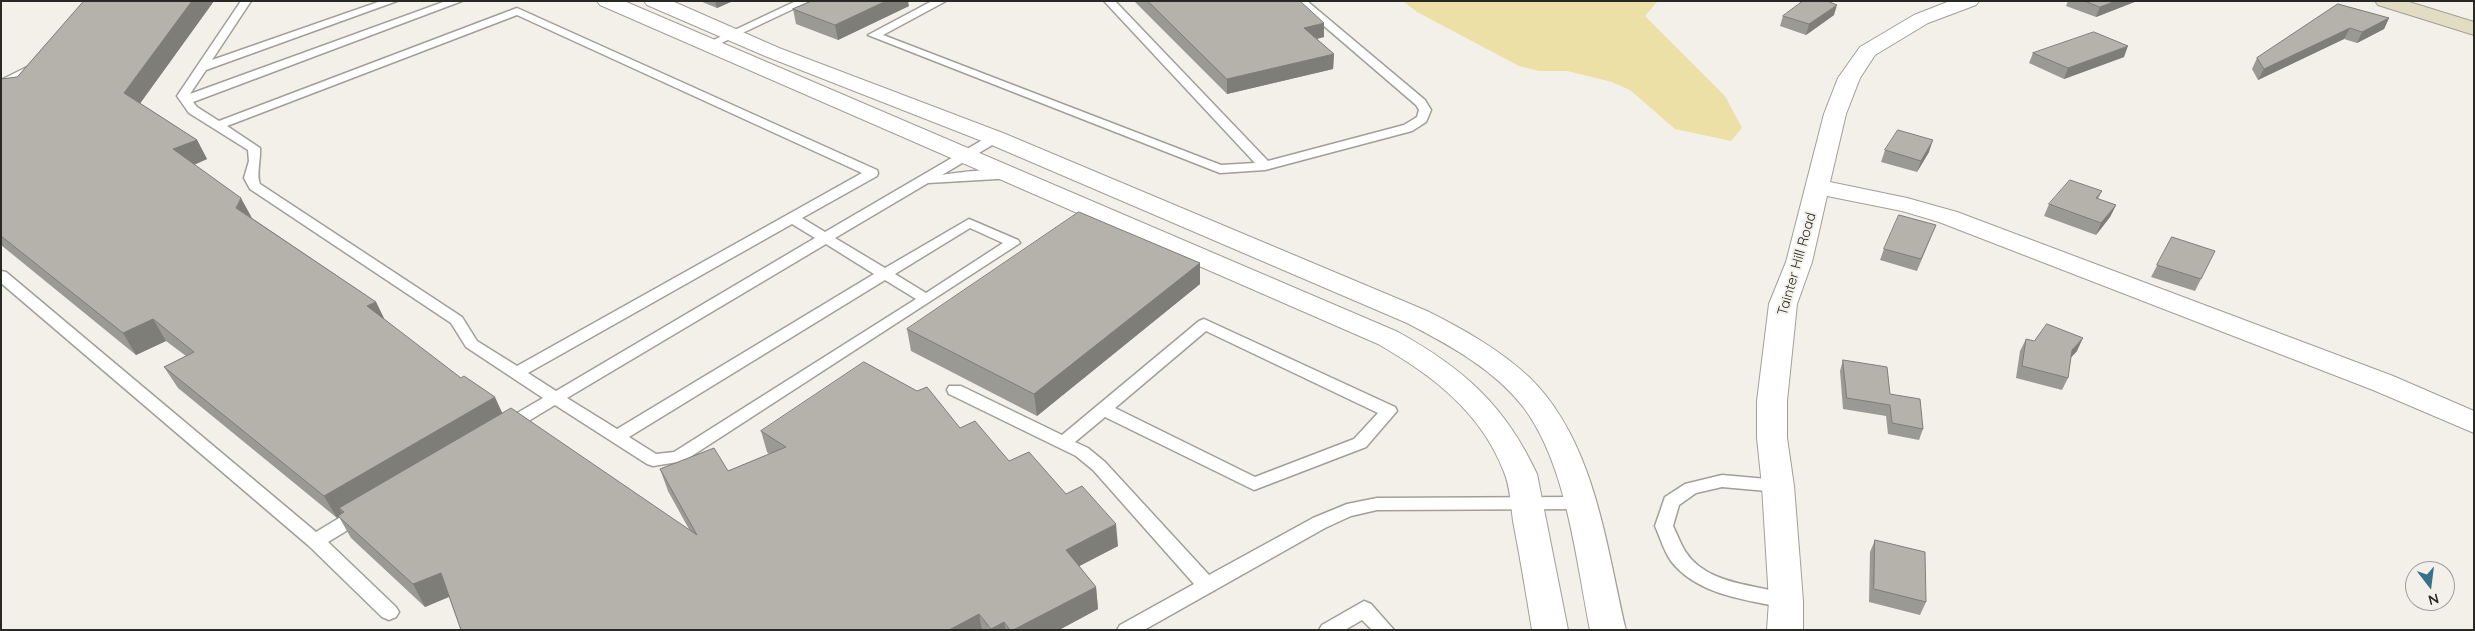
<!DOCTYPE html>
<style>
body{margin:0}
#map{position:relative;width:2475px;height:631px;overflow:hidden;background:#f2f0e9;font-family:Quicksand,sans-serif}
canvas{display:block}
.frame{position:absolute;inset:0;border:2px solid #282825;pointer-events:none}
.north{position:absolute;left:2405px;top:561px;width:50px;height:50px;box-sizing:border-box;background:#f2f0e9;border:1px solid #a1a09b;border-radius:50%;rotate:165deg;font-size:14px;font-weight:700;line-height:20px;text-align:center;color:#282825}
.north::after{content:'';display:block;margin:auto;width:18px;height:22px;background:#37718a;clip-path:polygon(50% 0,100% 100%,50% 72%,0 100%)}
</style>
<div id="map">
<canvas width="2475" height="631"></canvas>
<div class="frame"></div>
<div class="north">N</div>
</div>
<script>
const c = document.querySelector('canvas').getContext('2d');
c.lineJoin = 'round';
function fill(path, color) { c.fillStyle = color; c.fill(path, 'evenodd'); }
function strokePath(path, color, width, dash) { c.strokeStyle = color; c.lineWidth = width; c.lineCap = dash ? 'butt' : 'round'; c.setLineDash(dash || []); c.stroke(path); }
function label(font, color, halo, rows, align = 'center') {
  c.font = font + ' Quicksand,sans-serif'; c.lineWidth = 4; c.setLineDash([]); c.textBaseline = 'middle'; c.strokeStyle = halo; c.fillStyle = color; for (const [text, x, y, turn = 0] of rows) {
    c.save(); c.translate(x, y); c.rotate((+turn || 0) * Math.PI / 180); c.textAlign = isNaN(turn) ? turn : align; if (halo) c.strokeText(text, 0, 0); c.fillText(text, 0, 0); c.restore();
  }
}
fill(new Path2D(`
 M1403,1H1658L1645,16L1725,96L1742,128L1731,141L1675,129L1630,90L1612,82L1567,71H1539L1519,66L1417,12Z`), '#ede0a7');
const lane = new Path2D(`
 M241,1H251L212,60L381,1H397L206,70L190,94L446,1H462L193,102L197,107L219,121L517,8L877,170L878,173L877,176L802,218L825,232L991,135H999L1001,138L999,141L942,175C956,173 1007,165 1016,175L1014,178L928,183L835,238L885,268L969,219L1018,240L1020,243L684,461L653,466L647,464L555,405L512,431H500L498,427L500,423L543,398L466,347L451,323L250,189L244,178L249,161L248,150L189,113L177,96ZM517,15L862,173L517,366L477,341L462,317L260,184C256,175 261,159 260,148L227,126ZM792,224L815,238L556,391L528,373ZM970,228L1003,243L926,293L895,274ZM826,244L874,274L617,429L567,398ZM885,280L916,299L674,452L656,454L629,437Z
 M796,1H810L715,46H707L705,44Z
 M932,1H946L883,35L1221,165L1255,163L1104,1H1115L1268,161L1404,125L1417,117L1419,110L1416,105L1295,1H1307L1425,100L1431,110L1426,122L1412,131L1265,170L1220,173L868,35Z
 M37,62L41,63V67L1,88V80Z
 M1,271L6,272L316,532L354,509L360,508L366,509L369,514L366,519L328,542L396,607L399,612L396,617L389,620L382,617L309,546L1,283Z
 M1204,319L1395,407L1397,411L1366,447L1254,490L1105,417L1075,442L1088,448L1105,462L1209,575L1313,518L1347,504L1377,498L1579,497L1585,498L1588,503L1585,508L1579,509L1377,510L1351,516L1325,528L1144,630H1117L1120,625L1194,584L1093,470L1076,456L949,394L947,390L949,386H961L1062,435L1199,321ZM1206,331L1378,413L1354,439L1255,477L1115,408Z
 M1722,475L1778,480L1784,482L1787,486L1784,490L1778,492L1722,487L1696,493L1679,505L1673,526C1677,534 1680,543 1685,551C1707,586 1757,584 1793,596L1796,601L1793,606L1786,608C1747,600 1697,595 1671,561C1664,551 1660,537 1655,526L1665,497L1685,484Z
 M1364,601L1371,604L1394,630H1372L1362,620L1345,630H1319L1322,625Z`);
const street = new Path2D(`
 M597,1H624L1398,332C1463,368 1505,405 1537,474L1568,630H1532C1526,593 1520,557 1513,521C1511,505 1510,486 1504,472C1481,412 1432,375 1378,344L600,5Z
 M644,1H672L779,48L1003,133L1427,311C1463,329 1499,349 1529,377C1595,441 1606,545 1626,630H1590C1576,560 1567,466 1524,408C1494,369 1449,345 1407,323L987,143L765,56L647,5Z
 M1950,1H1979L1976,5L1928,23L1875,55L1860,78L1846,114L1830,182L1907,198L1957,212L2393,376L2474,411V433L2373,390L1939,222L1902,211L1827,196L1812,262L1797,304L1787,401V438L1794,486L1803,601V630H1767L1769,601L1762,486L1757,438V401L1769,304L1786,262L1824,114L1838,78L1860,47L1914,15Z`);
const secondary = new Path2D(`
 M2375,1H2406L2474,22V35L2378,5Z`);
strokePath(lane, '#a19f98', 3);
strokePath(street, '#a19f98', 2);
strokePath(secondary, '#a19f98', 2);
fill(lane, '#fff');
fill(street, '#fff');
fill(secondary, '#e2dcc2');
fill(new Path2D(`
 M84,1H214L140,103L197,140L207,159L194,165L252,218L376,302L385,320L502,413L690,531L668,491L660,469L728,471L769,454L767,452L761,431L960,428L1009,461L1066,494L1118,546L1079,566L1096,587L1098,609L1059,630H461L449,597L425,607L351,538L339,517L337,518L178,388L164,367L186,356L166,341L136,355L1,245V79L17,77Z
 M700,1H733L717,8Z
 M1134,1H1300L1324,37L1317,39L1334,54L1333,69L1227,94Z
 M2068,1H2137L2096,17L2066,6Z
 M2338,4L2389,18L2384,29L2357,43L2344,39L2258,80L2252,69L2257,58Z
 M909,6L838,40L796,24L793,9Z
 M1834,15L1806,35L1780,26L1783,16Z
 M2033,53L2124,57L2064,79L2029,63Z
 M1885,150L1929,152L1917,172L1881,162Z
 M2102,191L2098,199L2116,205L2110,217L2096,235L2044,216L2049,204Z
 M1931,237L1917,271L1880,260L1884,249Z
 M2172,237L2201,279L2195,291L2151,277Z
 M1200,263V284L1037,416L911,351L907,329Z
 M2026,339L2034,341L2077,351L2071,357L2068,378L2062,390L2016,378L2020,351Z
 M1843,360L1890,394L1923,429L1919,440L1888,434L1886,416L1843,409L1840,371Z
 M1875,540L1926,602L1920,615L1869,602L1870,552Z`), '#9b9993');
fill(new Path2D(`
 M192,1H214L134,112L124,93Z
 M715,1H733L717,8Z
 M886,1H908L909,6L838,40L835,25Z
 M2116,1H2137L2096,17L2100,7Z
 M1837,5L1834,15L1806,35L1809,24Z
 M2389,18L2384,29L2357,43L2362,32Z
 M1324,23V37L1303,42L1304,28Z
 M2350,28L2344,39L2258,80L2264,69Z
 M2128,46L2124,57L2064,79L2068,68Z
 M1334,54L1333,69L1227,94V79Z
 M197,140L207,159L184,169L173,149Z
 M1933,140L1929,152L1917,172L1921,161Z
 M241,198L252,218L236,208Z
 M2116,205L2110,217L2096,235L2101,223Z
 M1200,263V284L1037,416L1034,394Z
 M376,302L386,323L367,306Z
 M153,319L166,341L136,355L123,333Z
 M2083,338L2077,351L2066,363L2072,350Z
 M495,397L505,419L339,508L343,514L337,518L324,496Z
 M1116,524L1118,546L1068,572L1066,550Z
 M441,573L453,595L425,607L413,584Z
 M1096,587L1098,609L1059,630H1013Z
 M979,614L982,630H949Z
 M1004,622L1006,630H991V629Z`), '#7e7d78');
const building = new Path2D(`
 M84,1H192L124,93L197,140L173,149L241,198L236,208L376,302L367,306L461,378L464,376L495,397L324,496L164,367L194,352L153,319L123,333L1,236V79L17,77Z
 M812,1H886L835,25L793,9Z
 M1148,1H1300L1324,23L1304,28L1334,54L1227,79Z
 M1803,1H1827L1837,5L1809,24L1783,16Z
 M2085,1H2116L2100,7Z
 M2338,4L2389,18L2362,32L2350,28L2264,69L2257,58Z
 M2094,32L2128,46L2068,68L2033,53Z
 M1898,130L1933,140L1921,161L1885,150Z
 M2070,180L2102,191L2096,198L2116,205L2101,223L2049,204Z
 M1079,212L1200,263L1034,394L907,329Z
 M1899,215L1936,225L1921,259L1884,249Z
 M2172,237L2215,251L2201,279L2157,265Z
 M2047,324L2083,338L2072,350L2068,378L2022,366L2026,339L2034,341Z
 M1843,360L1887,367L1890,394L1920,399L1923,429L1892,423L1890,405L1847,398Z
 M864,362L917,391L927,387L960,428L975,421L1009,461L1029,452L1066,494L1082,486L1116,524L1066,550L1096,587L1013,630H1010L1004,622L991,629L979,614L949,630H461L441,573L413,584L338,516L344,512L339,508L511,408L697,535L660,469L714,448L728,471L786,447L761,431Z
 M1875,540L1925,552L1926,602L1874,589Z`);
fill(building, '#b4b2ab');
strokePath(building, '#7e7d78', 1);
label('14px', '#282825', '#f2f0e9', [
 ["Tainter Hill Road",1797,264,-74]
]);
</script>
